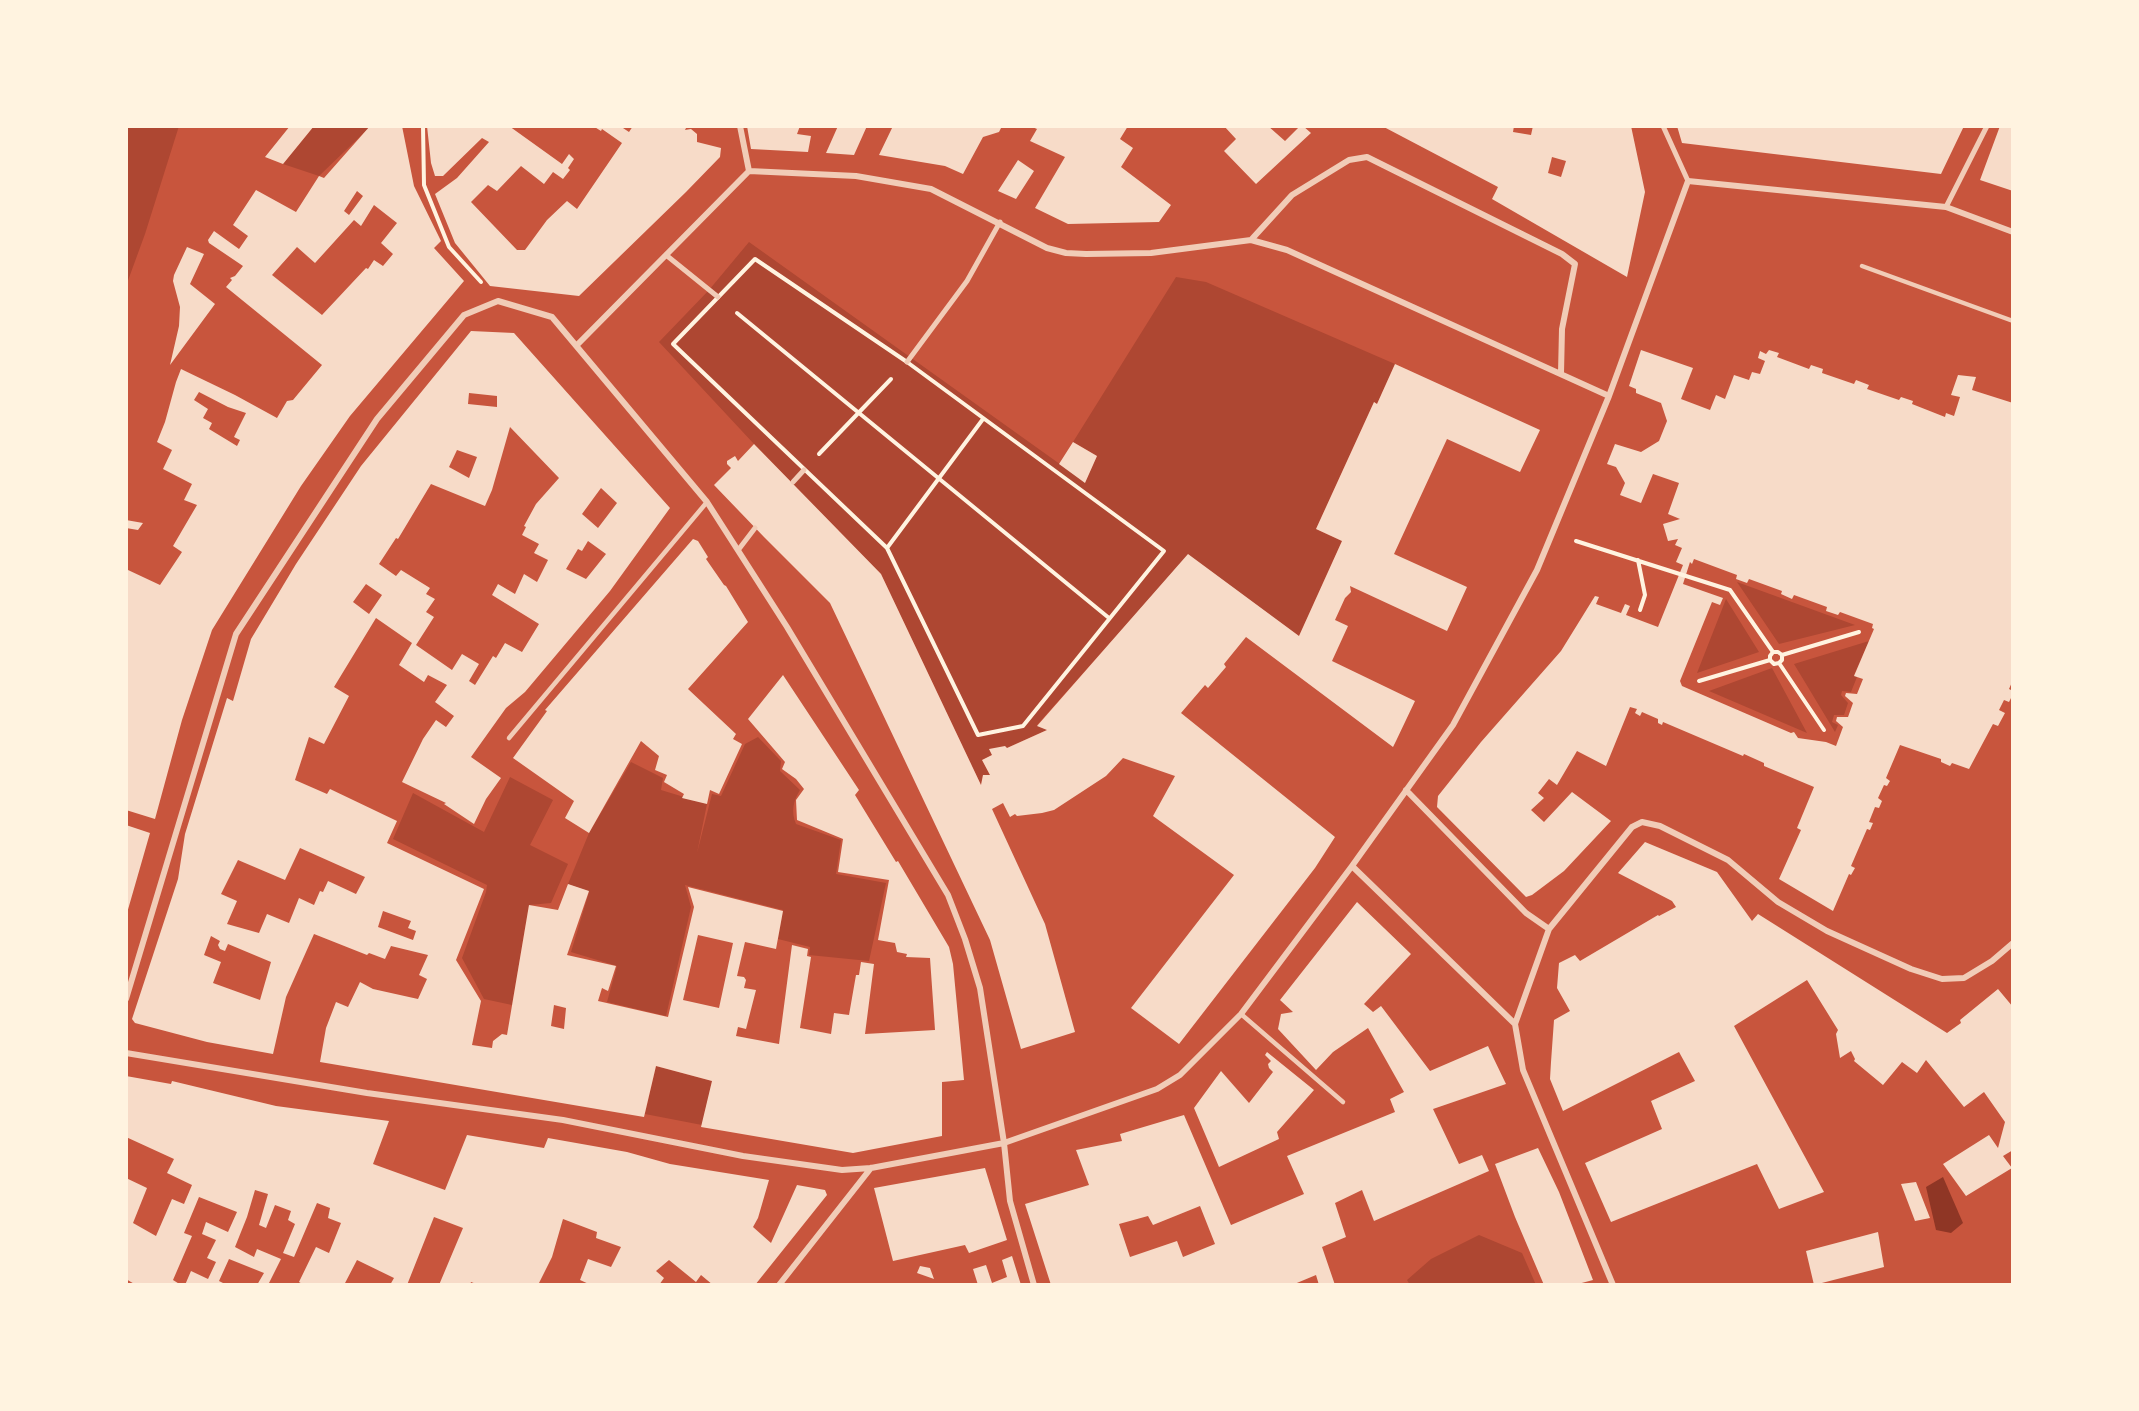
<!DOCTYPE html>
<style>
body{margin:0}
#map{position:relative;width:2139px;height:1411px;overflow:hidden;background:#c8553d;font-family:Lora,serif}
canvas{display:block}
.frame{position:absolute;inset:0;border:128px solid #fff3e0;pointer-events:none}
</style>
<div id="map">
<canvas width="2139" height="1411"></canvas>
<div class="frame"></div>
</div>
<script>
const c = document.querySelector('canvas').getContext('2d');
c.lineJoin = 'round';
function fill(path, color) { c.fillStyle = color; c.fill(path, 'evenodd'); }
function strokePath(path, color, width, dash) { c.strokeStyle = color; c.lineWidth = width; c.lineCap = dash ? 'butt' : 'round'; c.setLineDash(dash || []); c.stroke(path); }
fill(new Path2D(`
 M126,126H179L145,234L126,286Z
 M314,126H371L319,176L283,164Z
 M749,242L1085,482L1097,456L1073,442L1176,277L1206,282L1395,364L1377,404L1374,402L1316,529L1342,541L1299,636L1188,555L1037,725L1047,730L1007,748L990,749L992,755L982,760L990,775H983L981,785L881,574L754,444L659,342L709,290Z
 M1737,582L1855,625L1779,644Z
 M1726,599L1759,652L1697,673Z
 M1869,641L1854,675L1857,677L1851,692L1842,691L1841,695L1848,703L1844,715H1834L1832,722L1838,725L1835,732L1794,664Z
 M1772,668L1807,733L1709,691Z
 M758,737L781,761L780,771L800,790C793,801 791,812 796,824L841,840L836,874L886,883L869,961L809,955L810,947L778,939L783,910L685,885L691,907L666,1016L607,1002L617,966L571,952L589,892L568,884L589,833L631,762L663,778L661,790L707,804L697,853L712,794L721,796L745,744Z
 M510,777L553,800L530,845L568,864L551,903L529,905L512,1005L484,999L462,958L486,892L487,885L393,839L413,793L484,832Z
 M656,1066L712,1081L702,1125L645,1114Z
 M1479,1235L1522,1253L1536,1285H1410L1407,1280L1431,1259Z`), '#ae4732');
fill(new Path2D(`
 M1943,1177L1963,1223L1951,1233L1936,1230L1926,1187Z`), '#8f3625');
fill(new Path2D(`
 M290,126H314L283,164L265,157Z
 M370,126H402L414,186L441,241L434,248L464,281L350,416L301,486L212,630L182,720L155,819L126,810V572L128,570L160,585L182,552L173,546L197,505L184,500L192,484L163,469L172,450L157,442L165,422L176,382L181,369L235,395L277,418L287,401L293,400L322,365L226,287L232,280L230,278L235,276L243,266L209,243L208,240L214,231L239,249L248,236L233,225L256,190L296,212L319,176L324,178ZM357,191L363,196L349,215L344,211ZM374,205L397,223L381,243L393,254L383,266L374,260L368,269L366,268L322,315L272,275L297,247L315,263L354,220L361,226ZM199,392L228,407L246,413L234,437L240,440L237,446L209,429L212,423L203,418L208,409L194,400Z
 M427,126H509L562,164L569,154L574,159L568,168L570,170L563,179L553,172L544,184L521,166L497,191L488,185L471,202L517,250H525L547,220L567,201L577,209L622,143L602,129L601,131L593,126H620L629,132L633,126H687L685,130L691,129L697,134V142L721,148L720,157L686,192L579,296L490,286L455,243L435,194L457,178L489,142L482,138L443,176H435L431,163Z
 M747,126H800L797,134L811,136L808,152L751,149Z
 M838,126H867L854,155L826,153Z
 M893,126H1002L999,132L983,137L963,174L945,166L879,155Z
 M1030,126H1128L1120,139L1133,148L1121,167L1171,205L1159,222L1068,224L1035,208L1065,157L1030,141L1037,129Z
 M1224,126H1268L1285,141L1300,126H1303L1311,133L1256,184L1224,151L1236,139Z
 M1382,126H1514L1513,132L1531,135L1533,126H1631L1645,192L1627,277L1492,199L1498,187ZM1552,157L1566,161L1561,177L1548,173Z
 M1677,126H1964L1941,174L1682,143Z
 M2000,126H2013V191L1980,180Z
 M1018,160L1034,171L1016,199L998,191Z
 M187,247L204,254L190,284L215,304L170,365L179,326L180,307L173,281L174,275Z
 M471,331L514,333L670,508L610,591L525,692L506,708L471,757L501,778L486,799L474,824L444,804L446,803L402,782L423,739L436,720L446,727L454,716L435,702L447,685L428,675L424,682L399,665L412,643L376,618L334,687L349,696L324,744L309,737L295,780L327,794L330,789L397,821L387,843L484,889L456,960L481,1001L472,1045L492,1048L493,1041L502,1034L507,1035L529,905L558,910L568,884L589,891L567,955L616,966L608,991L602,988L598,1001L668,1017L694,907L688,887L783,911L776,949L745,942L737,976L744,977L746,980L744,988L756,990L746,1029L738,1027L736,1036L779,1044L792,945L808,949L807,956L811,957L800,1028L831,1034L834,1013L849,1015L856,975H859L861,962L874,964L865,1034L935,1030L930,958L906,957L907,954L897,952L895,943L878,940L889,880L838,872L843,839L797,820L796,800L804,789L796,779L782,769L785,762L748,719L783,675L859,790L855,795L896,862L898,861L949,947L953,964L964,1080L942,1082V1136L853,1153L701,1127L712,1081L656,1066L644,1117L320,1062L326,1028L336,1002L348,1007L360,982L373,989L418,999L427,979L419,975L428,955L391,946L385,959L369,953L367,955L314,934L286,997L273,1054L207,1042L135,1023L132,1019L178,879L185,834L227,698L233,701L251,639L296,564L361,466ZM469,393L497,396V407L468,404ZM510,427L559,478L536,504L524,526L526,527L522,535L539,544L534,553L548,560L537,582L524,574L515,594L498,584L492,595L539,624L522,652L505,643L496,658L493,656L475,685L469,681L479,664L462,654L452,670L416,645L434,617L426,612L435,599L426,594L430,588L401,570L396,576L379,564L396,538L398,539L431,484L485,506L492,490ZM457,450L477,457L469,478L449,467ZM601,488L617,503L598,528L582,514ZM588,541L606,554L586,579L566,569L578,549L582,551ZM366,584L382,595L369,614L353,602ZM300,848L365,877L356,894L328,881L323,892L320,891L314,905L299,898L289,923L267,914L259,933L227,924L237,901L221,894L238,860L285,880ZM383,911L411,921L408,928L416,931L413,940L378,927ZM698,935L733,943L719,1008L683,1000ZM211,936L220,941L218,945L220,949L225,951L228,944L271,962L260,1000L213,983L221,962L204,955ZM554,1005L566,1008L564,1029L551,1026Z
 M1641,350L1693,368L1681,399L1710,410L1716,395L1725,399L1734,375L1749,380L1752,372L1760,374L1765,361L1758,358L1760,351L1766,354L1769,350L1779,353L1777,357L1809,369L1811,365L1823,369L1822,373L1854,384L1856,380L1869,385L1867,389L1899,400L1901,397L1913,401L1912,404L1945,417L1946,413L1954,416L1960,397L1951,395L1958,375L1976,377L1972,390L2013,403V680L2009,689L2013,691V694L2009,702L2004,700L1999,710L2005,713L1998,726L1993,724L1969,769L1952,763L1950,766L1941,762V759L1900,745L1886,778L1890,781L1887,786L1884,785L1878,798L1882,801L1879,808L1875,807L1869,822L1873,823L1870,830L1867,829L1851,866L1855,868L1851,875L1849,874L1833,911L1779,879L1801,830L1797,828L1814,787L1764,766V763L1744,754L1743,756L1663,722L1662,725L1658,723V719L1642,712L1640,716L1635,713L1637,709L1630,707L1606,766L1577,751L1557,785L1549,779L1538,793L1544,798L1531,810L1544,822L1572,792L1611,821L1564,871L1532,895L1526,897L1437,807L1438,796L1481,742L1561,651L1595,596L1599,597L1596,604L1621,613L1625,604L1630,606L1626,615L1658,627L1683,565L1676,562L1682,548L1675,545L1678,539L1668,541L1663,524L1680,519L1668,514L1679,483L1653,474L1641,503L1620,495L1625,483L1616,467L1607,464L1615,444L1641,452L1659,441L1667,421L1661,403L1636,393V389L1629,386ZM1694,559L1737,575L1736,579L1747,583L1749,579L1782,591L1781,594L1792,599L1794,595L1827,607L1826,611L1838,615L1840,612L1873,624L1872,628L1874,629L1854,676L1863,679L1857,694L1846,693L1845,696L1853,703L1848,717H1837L1836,721L1843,727L1836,746L1826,742L1798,738L1794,732L1791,733L1682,686L1680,681L1712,602L1720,605L1723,598L1683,584L1690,562L1692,564Z
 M1395,364L1540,430L1520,472L1447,439L1394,554L1467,587L1447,631L1350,586L1351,592L1345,598L1335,620L1348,626L1332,661L1415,701L1396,741L1393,747L1246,637L1224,664L1226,667L1208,688L1205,685L1181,713L1335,837L1315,868L1179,1044L1131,1008L1234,875L1153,816L1175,776L1123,758L1106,776L1054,810L1042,813L1017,816L1015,814L1010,817L1003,803L992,809L1045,924L1075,1032L1021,1049L990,940L830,603L764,537L714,485L731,468L727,464V461L735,456L738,461L754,444L881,574L981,785L983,775H990L982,760L992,755L989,749L1005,746L1007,748L1047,730L1037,726L1188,554L1299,636L1342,541L1316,529L1374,402L1377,404Z
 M1073,442L1097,456L1085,483L1059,464Z
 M126,520L143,523L138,530L126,528Z
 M693,539L698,541L708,557L706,559L724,585L726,586L748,622L688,689L736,734L733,739L742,744L719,794L710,790L707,804L682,798L684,794L664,782L667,775L655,770L659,756L641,741L589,833L565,818L574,801L513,758L547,711L545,710Z
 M126,825L150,833L127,913H126Z
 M1645,842L1717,872L1752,921L1758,914L1947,1033L1961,1023L1960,1020L1998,989L2013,1007V1150L2003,1156L2012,1168L1966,1196L1943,1164L1989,1135L1998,1148L2005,1122L1984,1092L1964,1107L1926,1060L1917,1073L1902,1062L1883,1085L1854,1061L1855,1059L1851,1051L1840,1058L1836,1034L1838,1030L1807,980L1734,1026L1824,1192L1779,1209L1757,1164L1611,1222L1585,1163L1662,1129L1651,1101L1695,1081L1679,1052L1563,1111L1550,1079L1551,1062L1554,1020L1570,1011L1557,988L1559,963L1575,955L1580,961L1658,915L1659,916L1676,907L1672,901L1618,873Z
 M1357,902L1411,954L1364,1004L1373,1012L1381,1006L1430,1071L1488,1046L1493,1057L1506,1084L1433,1109L1459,1164L1482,1155L1489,1171L1374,1221L1362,1190L1335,1203L1346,1237L1322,1247L1335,1285H1319L1316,1275L1292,1285H1051L1025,1204L1089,1185L1076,1150L1122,1141L1120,1134L1184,1115L1231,1225L1304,1194L1287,1156L1395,1112L1390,1099L1404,1092L1368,1028L1333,1052L1316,1070L1278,1029L1281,1014L1293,1012L1280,1000ZM1200,1206L1215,1244L1183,1257L1177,1241L1130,1257L1119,1224L1148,1216L1153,1225Z
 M1267,1052L1314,1090L1277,1132L1279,1139L1219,1167L1194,1108L1221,1071L1249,1103L1273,1072L1269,1068L1268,1064L1271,1061L1265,1055Z
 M126,1076L171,1084L172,1081L276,1106L389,1121L373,1164L445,1190L467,1135L544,1148L548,1138L627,1152L670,1164L769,1180L758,1218L753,1227L771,1243L797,1185L825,1190L827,1195L755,1285H713L701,1275L696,1282L669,1260L656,1271L664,1278L659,1285H591L580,1280L588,1259L611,1267L621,1247L596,1238L597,1232L563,1219L552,1257L538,1285H479L471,1282L470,1285H439L463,1228L434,1217L407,1285H390L394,1278L357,1260L344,1285H304L299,1282L316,1247L329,1253L341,1223L328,1218L330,1208L317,1203L294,1257L283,1253L295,1224L288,1220L291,1211L275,1205L266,1228L259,1225L268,1194L255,1190L247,1217L235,1247L254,1257L257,1249L281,1259L268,1285H257L264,1273L229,1259L219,1281L227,1285H185L191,1271L208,1279L216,1262L207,1258L216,1240L202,1234L206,1222L228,1232L237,1212L199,1197L184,1233L192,1236L173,1280L181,1285H136L126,1279V1178L147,1188L133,1223L156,1236L172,1199L184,1204L192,1185L167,1173L174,1159L126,1137Z
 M1538,1148L1559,1192L1593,1280L1574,1285H1544L1515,1217L1495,1164Z
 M985,1168L1007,1240L969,1253L965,1245L893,1261L874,1188Z
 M1916,1182L1930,1218L1915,1221L1901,1184Z
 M1878,1232L1884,1267L1814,1285L1806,1251Z
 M1012,1256L1021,1285H978L973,1269L986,1265L992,1283L1007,1277L1002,1260Z
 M920,1266L930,1268L934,1279L917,1273Z`), '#f7dbc8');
strokePath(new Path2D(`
 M423,126L424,185L449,247L481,282
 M755,259L907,362L1164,551L1023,726L978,735L887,548L673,344Z
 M737,313L1109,618
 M819,454L891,379
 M1576,541L1730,590L1773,652
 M887,548L983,419
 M1638,560L1645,595L1640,610
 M1782,655L1859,632
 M1779,663L1824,730
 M1699,681L1770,660L1774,664L1779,663L1782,660V655L1778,652H1773L1770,656V660`), '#fff3e0', 4);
strokePath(new Path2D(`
 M1862,266L2013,321
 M509,738L707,502
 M1241,1014L1343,1102`), '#f1ccb7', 4.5);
strokePath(new Path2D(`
 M1663,126L1688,181
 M1946,207L1987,126
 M666,255L718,297
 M907,362L967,281L1000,222
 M793,482L804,470
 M739,549L755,528`), '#f1ccb7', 5);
strokePath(new Path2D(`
 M740,126L749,171
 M749,171L856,176L931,189L1047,248L1066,253L1086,254L1151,253L1251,240L1287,250L1609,396
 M1251,240L1292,195L1349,160L1367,157L1562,254L1575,264L1562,329L1561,373
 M577,345L749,171
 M1352,866L1515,1024L1549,929L1526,913L1406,790
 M1549,929L1632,827L1642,822L1660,826L1728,860L1778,902L1827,931L1911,969L1942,979L1964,978L1992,961L2013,943
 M126,999L236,634L377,419L464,315L498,301L552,317L707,502L787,627L948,895L965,939L980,988L1004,1143L1010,1201L1034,1285
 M1515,1024L1523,1070L1613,1285
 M126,1053L367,1093L563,1120L743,1156L842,1170L871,1168L1004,1143L1157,1089L1180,1075L1241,1014L1352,866L1453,725L1537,570L1609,396L1688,181L1946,207L2013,232
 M779,1285L871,1168`), '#f1ccb7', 6);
</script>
